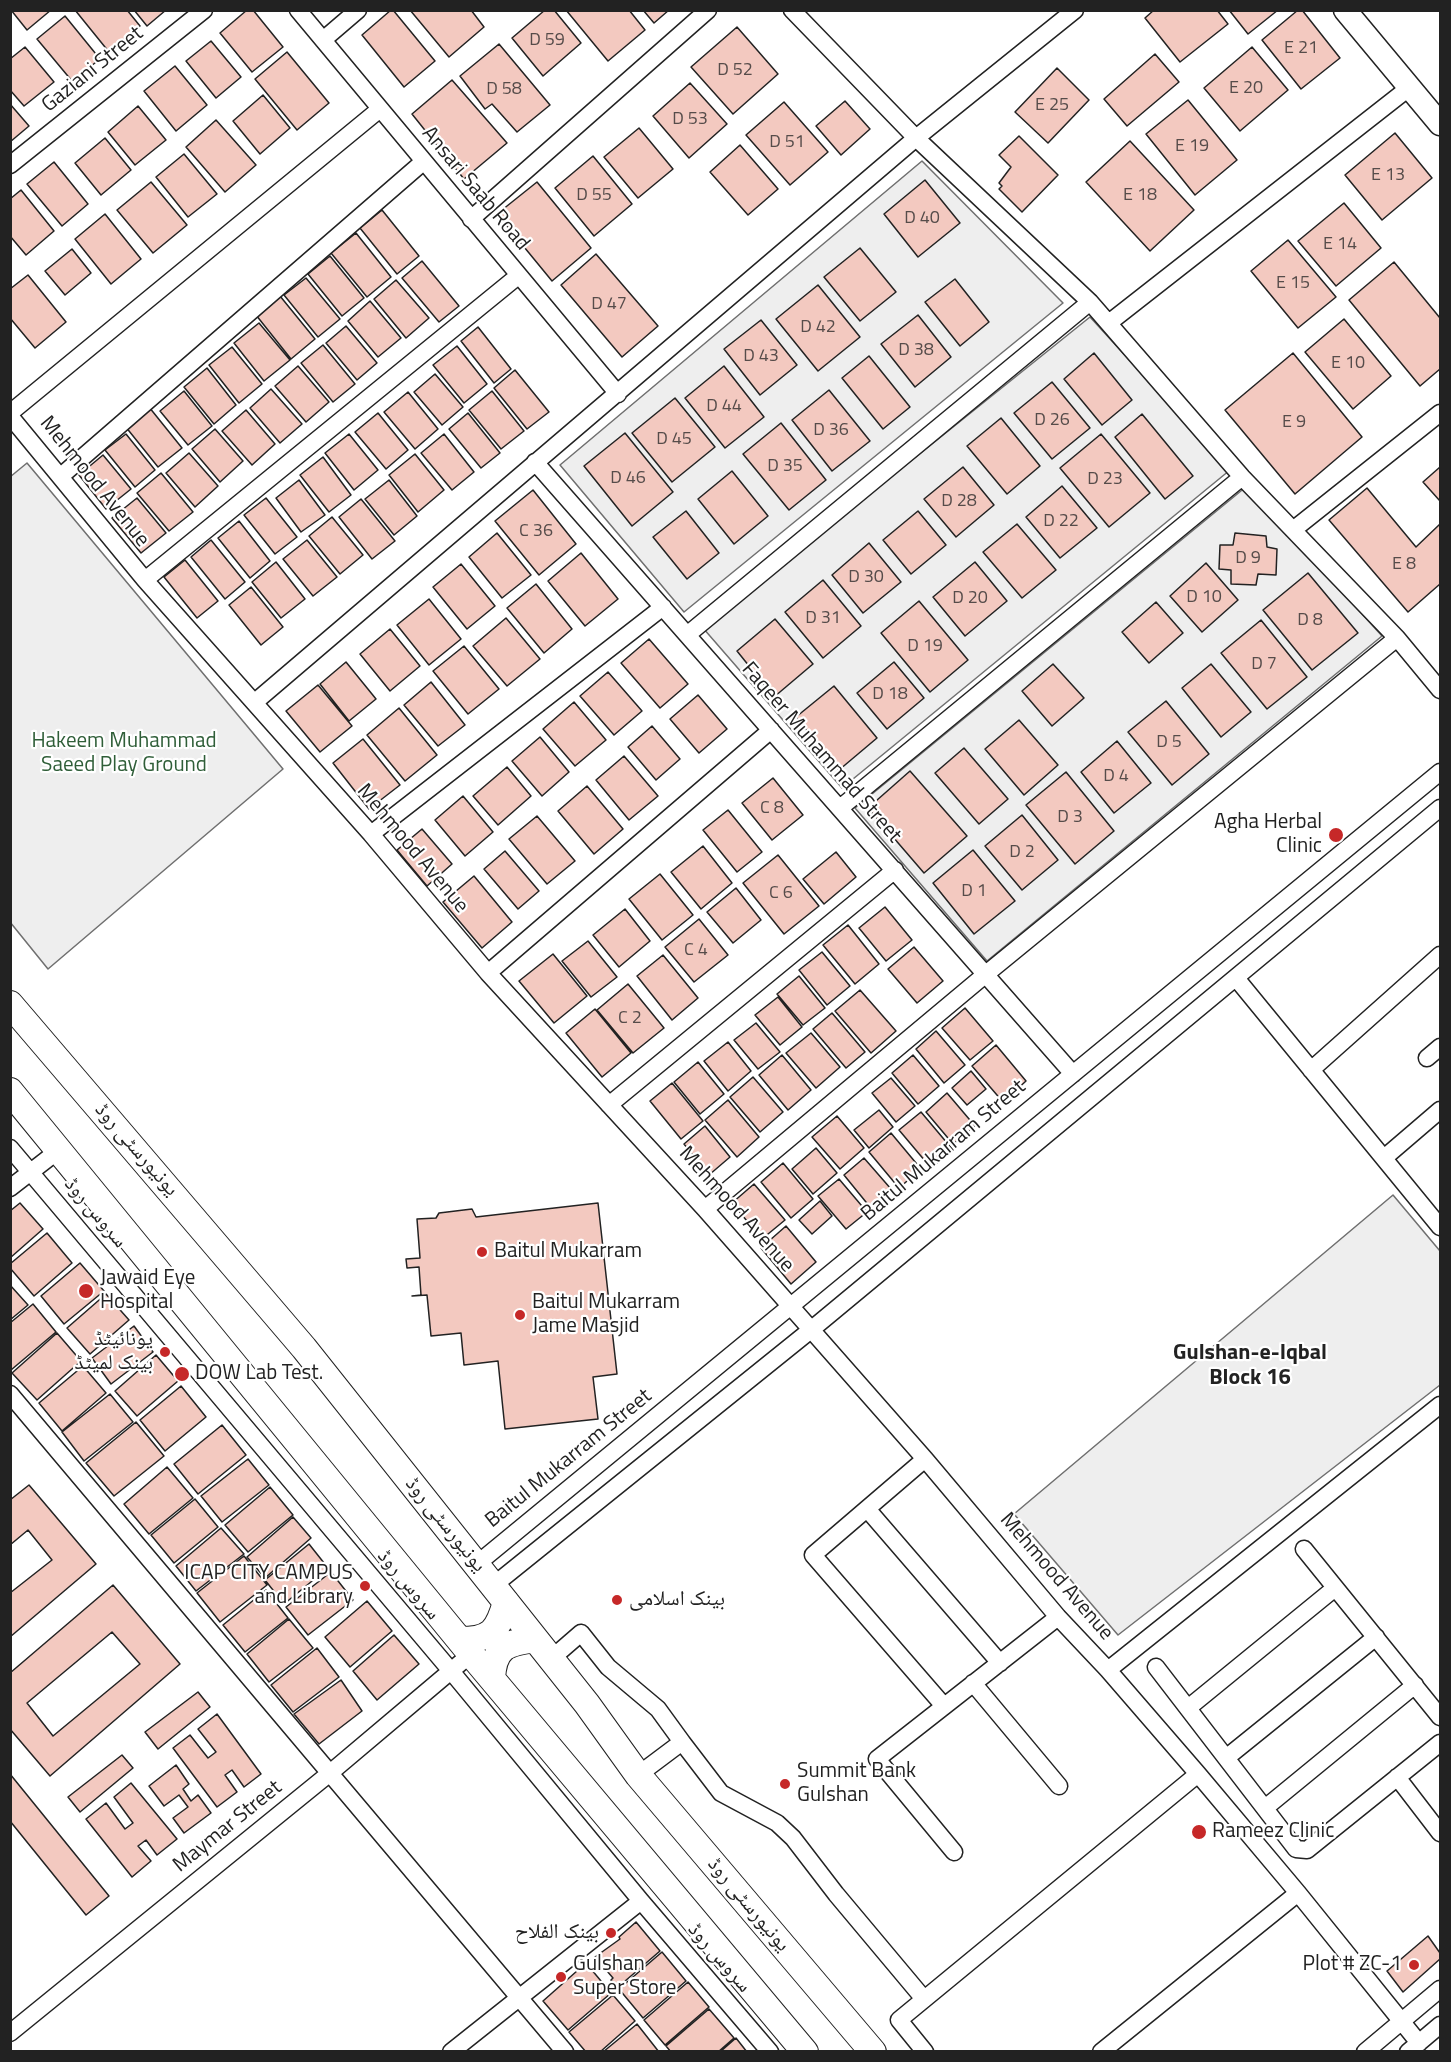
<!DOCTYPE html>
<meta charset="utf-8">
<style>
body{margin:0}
#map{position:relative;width:1451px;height:2062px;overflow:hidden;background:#fff;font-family:"Titillium Web",sans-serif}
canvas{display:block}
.frame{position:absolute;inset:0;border:12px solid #222;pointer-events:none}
</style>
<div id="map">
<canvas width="1451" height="2062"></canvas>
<div class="frame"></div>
</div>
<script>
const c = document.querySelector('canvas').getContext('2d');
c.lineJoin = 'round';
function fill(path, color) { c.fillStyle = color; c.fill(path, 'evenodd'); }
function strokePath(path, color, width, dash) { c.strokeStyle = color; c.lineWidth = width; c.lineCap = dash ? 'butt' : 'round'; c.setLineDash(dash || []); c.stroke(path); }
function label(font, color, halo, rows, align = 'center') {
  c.font = font + ' "Titillium Web","Noto Naskh Arabic",sans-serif'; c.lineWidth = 4.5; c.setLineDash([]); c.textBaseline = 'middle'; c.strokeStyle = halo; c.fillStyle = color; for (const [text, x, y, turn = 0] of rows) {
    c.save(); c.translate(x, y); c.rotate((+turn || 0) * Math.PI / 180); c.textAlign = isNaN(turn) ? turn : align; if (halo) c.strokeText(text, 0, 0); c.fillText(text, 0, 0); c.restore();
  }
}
const green = new Path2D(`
 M922,161L1063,303L684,612L560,465Z
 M1090,317L1230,470L842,788L703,628Z
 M27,463L283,769L48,969L10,922V477Z
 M1247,486L1382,636L987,961L855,808Z
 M1393,1195L1440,1251V1385L1118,1635L1014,1514Z`);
fill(green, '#eee');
strokePath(green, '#6f6f6f', 1.5);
const building = new Path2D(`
 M11,10H51L27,30Z
 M75,10H127L140,26L109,52Z
 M134,10H166L147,26Z
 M247,10H253L283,47L252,72L220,33Z
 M391,10H393L435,61L404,87L362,35Z
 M410,10H471L484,27L449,57Z
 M545,10H554L581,43L543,76L512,38Z
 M566,10H629L645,30L608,61Z
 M643,10H669L654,23Z
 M1154,10H1217L1228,24L1180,62L1145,18Z
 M1229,10H1278L1248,34Z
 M1298,10H1302L1340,58L1301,89L1262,40Z
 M65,16L100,59L72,81L37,39Z
 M737,27L778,74L733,114L691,67Z
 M211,41L241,77L216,98L186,61Z
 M499,44L550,105L517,132L492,104L485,109L460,76Z
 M25,47L54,82L24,106L10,90V59Z
 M1252,47L1288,90L1240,131L1204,88Z
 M287,52L329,103L297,130L255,79Z
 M1155,54L1179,82L1127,126L1104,99Z
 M175,66L207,105L176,131L144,91Z
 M1057,68L1089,100L1048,143L1015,112Z
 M452,80L507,143L464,179L412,114Z
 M690,83L727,124L689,158L653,116Z
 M263,95L290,128L260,154L233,121Z
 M1188,100L1237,160L1195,195L1146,134Z
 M845,101L870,129L841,155L816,126Z
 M784,102L828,152L790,185L746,135Z
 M10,104L29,126L10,142Z
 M138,106L166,140L135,165L108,132Z
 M216,120L256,165L225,192L186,147Z
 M639,128L673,169L638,198L604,157Z
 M1395,133L1432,178L1382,220L1345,175Z
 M1019,136L1058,175L1022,212L999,189L1002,186L999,183L1011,167L999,155Z
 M105,138L131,170L101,195L75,163Z
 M1130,141L1194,210L1150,251L1086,182Z
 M740,145L778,189L748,215L710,172Z
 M184,154L217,194L188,217L156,177Z
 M593,156L632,204L594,236L555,188Z
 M54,162L88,204L62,226L27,184Z
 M925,180L960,223L918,257L884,214Z
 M151,182L187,225L153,253L117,210Z
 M537,182L591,248L552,281L497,214Z
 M21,190L54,231L26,255L10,236V199Z
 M1344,203L1381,248L1336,286L1298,241Z
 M382,210L419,256L397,274L360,228Z
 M105,214L141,259L111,284L75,239Z
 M356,233L391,277L367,297L331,253Z
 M1288,240L1336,297L1298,328L1251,271Z
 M860,248L896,292L860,321L824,277Z
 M72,249L91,273L65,295L45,271Z
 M596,254L658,326L622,357L561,285Z
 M330,256L364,298L342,316L308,274Z
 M422,261L459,306L439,322L402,278Z
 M1394,262L1440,318V369L1420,386L1349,300Z
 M28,275L66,322L35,348L10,318V289Z
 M306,278L340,319L318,337L284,295Z
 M955,279L989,322L960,346L925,302Z
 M396,280L429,318L406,338L374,299Z
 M818,285L860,337L818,371L776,319Z
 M280,296L315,339L291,359L256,315Z
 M370,301L401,338L378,357L348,321Z
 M918,315L951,357L915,387L881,344Z
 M1344,319L1391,376L1353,409L1305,352Z
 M761,320L797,365L760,395L724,349Z
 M259,323L290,360L264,381L234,343Z
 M346,326L377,363L357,380L326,343Z
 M478,327L511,369L494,383L461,341Z
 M323,345L355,384L333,402L301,363Z
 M457,346L487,384L464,403L433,365Z
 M232,347L262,384L239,403L209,365Z
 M1094,353L1132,400L1102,425L1064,379Z
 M1293,353L1362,437L1295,494L1225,410Z
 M869,356L910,407L883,429L842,378Z
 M298,366L329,402L306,422L275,386Z
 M724,366L764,417L725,448L685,398Z
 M207,368L236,405L214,424L184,387Z
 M515,370L549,412L527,429L494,388Z
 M435,374L463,407L442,425L414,392Z
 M1052,382L1090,428L1052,459L1014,413Z
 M271,389L302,424L280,443L250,408Z
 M829,390L870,441L832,471L792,420Z
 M184,391L212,426L188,445L160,411Z
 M492,391L524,431L501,449L469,410Z
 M408,392L438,429L415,449L384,412Z
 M675,398L715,447L672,482L632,433Z
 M149,407L182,448L158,467L125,426Z
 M246,410L275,444L252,465L222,431Z
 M378,413L408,450L386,469L355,432Z
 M468,413L500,453L481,468L449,429Z
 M1142,414L1193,476L1165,499L1115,437Z
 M1001,418L1040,466L1007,494L967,446Z
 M781,423L826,480L789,510L743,454Z
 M215,429L243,461L220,482L192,449Z
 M625,433L673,492L632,526L584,466Z
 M126,434L155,470L135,487L105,450Z
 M349,434L378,470L354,490L325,453Z
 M444,434L474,472L452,490L421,453Z
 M1101,434L1150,493L1109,527L1060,468Z
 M189,453L218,486L195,507L166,473Z
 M415,454L444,490L418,512L389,475Z
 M103,455L131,489L106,509L79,475Z
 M323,457L351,495L329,512L300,475Z
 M963,467L994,505L956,537L924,499Z
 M1440,467V501L1423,482Z
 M732,471L768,516L734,544L698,499Z
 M161,473L193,512L169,531L137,493Z
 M299,480L325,515L301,532L276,498Z
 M389,480L417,516L394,535L365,499Z
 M1062,486L1097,528L1060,558L1026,517Z
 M1367,488L1416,547L1440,524V584L1408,612L1329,520Z
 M533,490L576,544L539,575L495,521Z
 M137,498L166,533L141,553L112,518Z
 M266,498L297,537L275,554L244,515Z
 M361,499L395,541L372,559L339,517Z
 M686,511L719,553L687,579L653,537Z
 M918,511L946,545L911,574L883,540Z
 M332,517L363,555L340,574L309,536Z
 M239,521L270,561L250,578L218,538Z
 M1017,524L1056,570L1022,598L983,552Z
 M497,533L531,575L502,598L469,557Z
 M1235,533L1266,536L1267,547L1277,549L1276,575L1258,574L1256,585L1231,584V570L1219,569L1220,545H1233Z
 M211,540L245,582L225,599L191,557Z
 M307,540L337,577L313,596L283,559Z
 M869,543L901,582L863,613L832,575Z
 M581,553L618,599L585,626L548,581Z
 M185,560L218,601L197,618L164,577Z
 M276,562L305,599L281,618L252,582Z
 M975,562L1007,601L965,636L933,597Z
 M1206,563L1238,600L1202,632L1170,596Z
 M461,564L495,606L467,629L433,587Z
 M1308,573L1358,633L1312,670L1263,610Z
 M823,580L861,626L823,658L785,612Z
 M536,584L572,629L544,653L507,608Z
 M251,587L283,627L261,645L229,605Z
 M429,599L461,639L429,665L397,625Z
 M919,601L968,660L930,692L881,633Z
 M1156,602L1183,633L1149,663L1122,632Z
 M506,618L540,659L507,686L473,646Z
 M775,619L813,664L774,697L737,651Z
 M1261,620L1307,677L1267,709L1221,653Z
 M390,629L420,666L390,691L360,654Z
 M649,639L688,684L660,708L621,663Z
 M464,646L499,689L468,714L433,671Z
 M346,662L376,699L349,721L320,684Z
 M894,662L924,698L887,729L857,693Z
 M1053,664L1084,698L1052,726L1022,691Z
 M1211,664L1251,712L1221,737L1182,688Z
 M608,672L642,711L614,735L580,696Z
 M431,682L465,725L438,746L404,705Z
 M318,685L352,726L320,752L286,711Z
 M834,686L877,738L839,770L796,717Z
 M698,695L727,729L699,753L670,719Z
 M1166,701L1209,754L1172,785L1128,732Z
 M574,702L606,740L575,766L543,729Z
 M399,708L437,755L405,781L367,735Z
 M1019,720L1058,765L1024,795L985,749Z
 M652,726L680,759L656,780L628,747Z
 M540,737L569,772L542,796L512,761Z
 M363,739L400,785L369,809L333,763Z
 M1117,741L1151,783L1114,813L1081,772Z
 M964,748L1008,799L979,824L935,773Z
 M624,756L658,796L629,820L596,780Z
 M507,767L531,796L498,825L473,796Z
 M910,771L967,836L924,873L868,808Z
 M1066,772L1114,831L1075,864L1026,805Z
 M773,778L803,815L772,840L742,803Z
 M587,786L623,829L594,854L558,811Z
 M463,796L493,832L465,856L435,820Z
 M728,810L762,852L737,872L703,830Z
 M1022,815L1058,860L1022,890L985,846Z
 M537,816L575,861L547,884L509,839Z
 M422,829L452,864L427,886L397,850Z
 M703,846L732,883L701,909L671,872Z
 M973,850L1015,901L974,934L933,883Z
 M505,851L539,891L518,909L484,869Z
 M836,852L856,877L824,904L803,879Z
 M778,855L819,906L784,934L743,883Z
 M660,874L693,915L662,940L629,899Z
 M474,876L512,922L482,948L443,902Z
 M736,888L761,920L733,943L707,912Z
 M885,907L912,940L886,961L859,928Z
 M625,909L650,941L619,967L593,935Z
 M699,919L728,955L694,982L665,947Z
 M848,925L879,964L855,984L823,945Z
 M588,941L617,977L591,997L562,961Z
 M914,947L943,981L917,1003L888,969Z
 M822,952L850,986L827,1005L799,970Z
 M553,954L587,996L554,1023L519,981Z
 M663,955L698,998L672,1020L637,976Z
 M799,976L825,1008L803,1025L777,994Z
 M628,984L664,1028L633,1053L597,1010Z
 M860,990L896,1031L871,1053L835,1011Z
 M778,997L802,1027L780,1045L755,1015Z
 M965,1008L993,1041L970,1060L942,1028Z
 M595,1009L631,1053L602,1077L566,1033Z
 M832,1013L865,1052L846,1068L813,1029Z
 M756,1023L780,1052L758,1069L734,1040Z
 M936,1031L965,1065L944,1083L916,1049Z
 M811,1033L840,1067L816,1088L786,1053Z
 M728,1042L751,1071L728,1091L704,1061Z
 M996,1045L1026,1081L1003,1102L972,1066Z
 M782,1055L811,1090L788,1110L759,1075Z
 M913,1055L939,1086L918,1104L892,1073Z
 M698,1062L724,1094L700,1114L674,1082Z
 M971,1071L986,1089L967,1105L952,1088Z
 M753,1077L783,1112L760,1132L730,1097Z
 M891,1078L915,1106L896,1122L872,1093Z
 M672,1083L703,1121L681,1139L650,1101Z
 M947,1093L975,1126L953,1144L926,1112Z
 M728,1100L759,1137L737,1157L705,1120Z
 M879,1110L893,1127L869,1148L854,1130Z
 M921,1112L953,1150L931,1168L899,1130Z
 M837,1116L864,1148L840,1169L812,1137Z
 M705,1126L730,1157L709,1175L684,1144Z
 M891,1133L921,1169L899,1188L869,1152Z
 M816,1148L837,1173L813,1194L792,1169Z
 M864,1158L891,1189L870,1207L844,1175Z
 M783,1163L813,1199L791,1218L761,1182Z
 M839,1179L867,1212L846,1229L818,1196Z
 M754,1184L785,1220L762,1239L732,1203Z
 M820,1201L832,1216L812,1234L799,1220Z
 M20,1203L43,1229L10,1258V1211Z
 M598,1203L617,1374L593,1377L598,1419L505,1429L498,1361L464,1365L461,1333L431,1336L427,1295L412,1296L421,1295L419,1267L407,1268L406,1259L420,1258L417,1219L436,1218L439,1213L472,1209L476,1217Z
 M786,1226L816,1262L791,1284L761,1248Z
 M47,1233L72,1263L34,1296L10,1268V1264Z
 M80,1263L104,1291L64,1324L41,1296Z
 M10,1285L28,1305L10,1320Z
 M106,1294L129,1320L90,1354L67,1328Z
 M33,1304L56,1332L11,1370L10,1323Z
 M134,1326L153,1352L111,1384L92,1358Z
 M57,1333L81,1361L37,1400L12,1373Z
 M156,1355L178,1381L137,1416L115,1391Z
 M83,1366L106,1393L62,1431L39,1403Z
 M181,1386L206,1417L165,1451L140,1420Z
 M110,1394L133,1422L84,1461L62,1432Z
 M136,1422L164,1456L114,1496L86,1463Z
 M222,1425L246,1455L198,1494L174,1464Z
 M248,1459L269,1485L222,1522L201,1496Z
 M167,1467L193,1498L149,1534L124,1504Z
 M29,1485L96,1564L10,1637V1593L52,1560L28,1530L10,1545V1500Z
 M270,1487L293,1515L248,1552L225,1525Z
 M195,1499L218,1527L174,1563L151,1535Z
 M293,1517L311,1538L265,1578L247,1557Z
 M221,1528L244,1554L196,1591L176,1566Z
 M309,1544L328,1568L284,1604L265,1580Z
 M244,1556L267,1585L220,1622L197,1593Z
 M331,1572L353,1600L308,1635L286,1607Z
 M113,1585L180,1664L50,1776L10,1729V1673ZM112,1632L140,1664L53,1736L27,1703Z
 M266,1590L288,1618L245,1652L223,1625Z
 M367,1601L392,1631L350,1667L325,1637Z
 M289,1619L313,1648L269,1682L247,1654Z
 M394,1635L419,1664L377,1700L353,1671Z
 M317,1648L339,1677L293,1712L271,1685Z
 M341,1680L362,1711L319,1744L294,1714Z
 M198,1692L210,1707L158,1749L145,1732Z
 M217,1714L261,1774L244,1787L232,1770L225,1775L237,1792L217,1807L173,1748L190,1735L208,1758L216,1752L198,1729Z
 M122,1755L133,1768L80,1812L68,1797Z
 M176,1765L189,1784L183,1789L191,1801L198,1795L211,1813L184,1833L173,1818L188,1807L179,1795L164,1806L149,1786Z
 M10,1774L109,1896L86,1915L10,1821Z
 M131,1783L177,1839L157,1855L146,1840L138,1846L151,1861L132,1877L86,1819L106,1803L125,1829L133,1823L114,1797Z
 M636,1922L660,1951L617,1988L611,1980L613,1978L595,1957L620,1939L619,1937Z
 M1428,1936L1440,1953V1959L1403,1992L1387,1971Z
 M662,1952L686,1981L643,2018L619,1989Z
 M586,1963L611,1993L568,2030L543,2001Z
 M688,1982L709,2007L665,2045L644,2020Z
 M613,1995L635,2021L600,2052H586L569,2032Z
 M709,2009L734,2038L718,2052H671L666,2046Z
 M637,2024L659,2052H603Z
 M736,2038L747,2052H720Z`);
fill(building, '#f3c9c0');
strokePath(building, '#222', 1.5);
const street = new Path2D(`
 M298,10L618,394
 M792,10L916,138L1090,302L1242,477L1397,638L1440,690
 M323,40L358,10
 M10,165L204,10
 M471,219L708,10
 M1110,322L1410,87
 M10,413L380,109
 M10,416L145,580L371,834L488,973L705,1209L925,1459L1058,1617L1108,1670L1198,1774L1298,1893L1419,2043
 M535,462L1073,1074
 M61,476L423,162
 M1293,530L1440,413
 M145,580L518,276
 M687,635L1090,302
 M255,702L916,138L1075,10
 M840,808L1242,477
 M371,834L663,607
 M488,973L771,730
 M1236,978L1440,1227
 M1427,1058L1440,1047
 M1311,1070L1440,955
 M609,1105L895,870
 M10,1148L451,1671L641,1901L770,2052
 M1384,1158L1440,1110
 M10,1188L59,1150
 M705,1209L986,974L1397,638
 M10,1394L565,2052
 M925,1459L813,1555L944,1706
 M868,1510L1000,1663
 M1304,1549L1440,1717
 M477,1564L1440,772
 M494,1585L812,1329L1440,808
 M551,1659L581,1633L608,1667L658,1709L682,1742
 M1156,1667L1296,1849L1307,1850L1440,1743
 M1108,1670L1440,1405
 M973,1683L1059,1786
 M1188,1708L1335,1588
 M1226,1758L1376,1637
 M638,1775L682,1742L721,1793L777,1823L793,1838L836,1894L924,1999
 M1397,1777L1440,1833
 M1265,1808L1415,1685
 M954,1852L877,1759L1058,1617
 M10,2033L330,1773L471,1654
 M451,2052L641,1901
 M925,2052L899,2020L1198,1774
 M1101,2052L1298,1893
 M1365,2052L1440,1989
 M1408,2052L1440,2025`);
const secondary = new Path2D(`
 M1345,10L1440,124`);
const primary = new Path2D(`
 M10,1004L304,1348L587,1704L638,1775L873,2052
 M10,1091L471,1654L805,2052
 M460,1640C491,1640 498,1631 506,1602
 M492,1678C494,1647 506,1643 535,1639`);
strokePath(street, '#222', 19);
strokePath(secondary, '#222', 25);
strokePath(primary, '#222', 28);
strokePath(street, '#fff', 16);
strokePath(secondary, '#fff', 22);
strokePath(primary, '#fff', 26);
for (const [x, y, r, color] of [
 [1336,835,8,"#c62828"],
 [482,1252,6,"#c62828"],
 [86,1291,8,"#c62828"],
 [520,1315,6,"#c62828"],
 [165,1352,6,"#c62828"],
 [182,1374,8,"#c62828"],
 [365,1586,6,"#c62828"],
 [617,1600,6,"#c62828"],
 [785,1784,6,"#c62828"],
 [1199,1832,8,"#c62828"],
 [611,1933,6,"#c62828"],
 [1414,1965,6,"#c62828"],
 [561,1977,6,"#c62828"]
]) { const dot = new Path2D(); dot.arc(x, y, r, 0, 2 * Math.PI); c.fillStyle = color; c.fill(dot); strokePath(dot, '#fff', 2); }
label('18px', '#564c4a', null, [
 ["D 59",547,41],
 ["E 21",1301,49],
 ["D 52",735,71],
 ["E 20",1246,89],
 ["D 58",504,90],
 ["E 25",1052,106],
 ["D 53",690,120],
 ["D 51",787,143],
 ["E 19",1192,147],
 ["E 13",1388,176],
 ["D 55",594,196],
 ["E 18",1140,196],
 ["D 40",922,219],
 ["E 14",1340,245],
 ["E 15",1293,284],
 ["D 47",609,305],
 ["D 42",818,328],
 ["D 38",916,351],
 ["D 43",761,357],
 ["E 10",1348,364],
 ["D 44",724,407],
 ["D 26",1052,421],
 ["E 9",1294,423],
 ["D 36",831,431],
 ["D 45",674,440],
 ["D 35",785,467],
 ["D 46",628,479],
 ["D 23",1105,480],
 ["D 28",959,502],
 ["D 22",1061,522],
 ["C 36",536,532],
 ["D 9",1248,559],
 ["E 8",1404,565],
 ["D 30",866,578],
 ["D 10",1204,598],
 ["D 20",970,599],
 ["D 31",823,619],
 ["D 8",1310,621],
 ["D 19",925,647],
 ["D 7",1264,665],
 ["D 18",890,695],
 ["D 5",1169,743],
 ["D 4",1116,777],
 ["C 8",772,809],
 ["D 3",1070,818],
 ["D 2",1022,853],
 ["D 1",974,892],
 ["C 6",781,894],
 ["C 4",696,951],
 ["C 2",630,1019]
]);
label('21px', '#222', '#fff', [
 ["Gaziani Street",93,70,-39],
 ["Ansari Saab Road",475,189,50],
 ["Mehmood Avenue",94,482,51],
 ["Faqeer Muhammad Street",821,753,49],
 ["Mehmood Avenue",412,849,50],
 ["یونیورسٹی روڈ",136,1150,49],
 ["Baitul Mukarram Street",944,1151,-40],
 ["Mehmood Avenue",736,1210,48],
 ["سروس روڈ",95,1213,50],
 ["Baitul Mukarram Street",569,1459,-39],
 ["یونیورسٹی روڈ",445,1525,51],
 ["Mehmood Avenue",1056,1577,49],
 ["سروس روڈ",408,1585,50],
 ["Maymar Street",228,1827,-39],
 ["یونیورسٹی روڈ",748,1905,50],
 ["سروس روڈ",719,1958,49]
]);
label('21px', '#2f5e38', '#fff', [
 ["Hakeem Muhammad",124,742],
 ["Saeed Play Ground",124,766]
]);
label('21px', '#222', '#fff', [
 ["Agha Herbal",1322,823,"right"],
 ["Clinic",1322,847,"right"],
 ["Baitul Mukarram",494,1252],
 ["Jawaid Eye",100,1279],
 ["Hospital",100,1303],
 ["Baitul Mukarram",532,1303],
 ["Jame Masjid",532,1327],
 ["یونائیٹڈ",153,1340,"right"],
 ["بینک لمیٹڈ",153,1364,"right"],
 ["DOW Lab Test.",195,1374],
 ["ICAP CITY CAMPUS",353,1574,"right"],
 ["and Library",353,1598,"right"],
 ["بینک اسلامی",629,1600],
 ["Summit Bank",797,1772],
 ["Gulshan",797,1796],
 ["Rameez Clinic",1212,1832],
 ["بینک الفلاح",599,1933,"right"],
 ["Gulshan",573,1965],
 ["Super Store",573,1989],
 ["Plot # ZC-1",1402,1965,"right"]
], 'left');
label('bold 22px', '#222', '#fff', [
 ["Gulshan-e-Iqbal",1250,1354],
 ["Block 16",1250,1379]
]);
</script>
